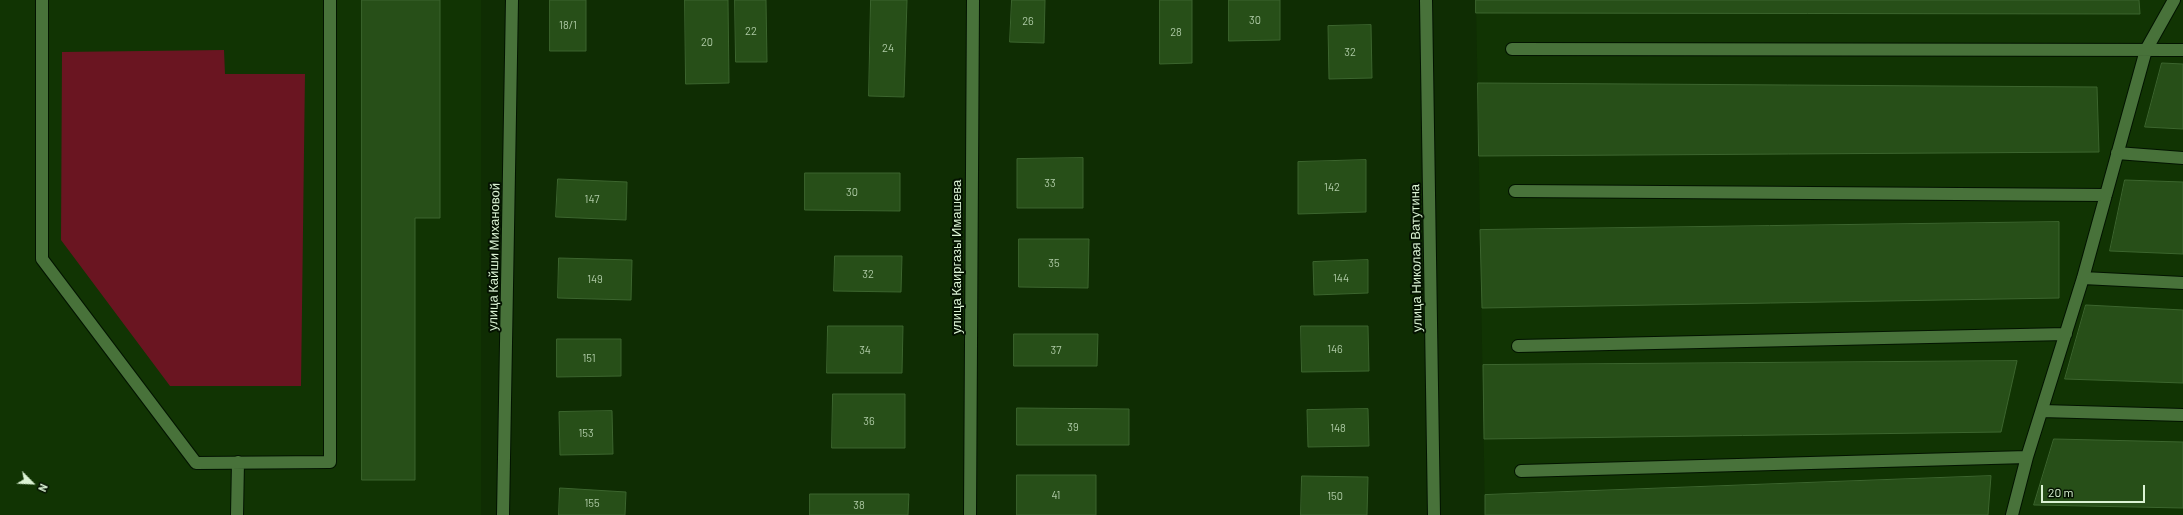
<!DOCTYPE html>
<meta charset="utf-8">
<style>
body{margin:0}
#map{position:relative;width:2183px;height:515px;overflow:hidden;background:#0f2d03;font-family:Barlow,sans-serif}
canvas{display:block}
.north{position:absolute;left:12px;top:463px;width:40px;height:40px;-webkit-text-stroke:3px #041201;paint-order:stroke;rotate:114deg;font-size:11px;font-weight:700;line-height:16px;text-align:center;color:#dbf3d4}
.north::after{content:'';display:block;margin:auto;width:14px;height:18px;background:#dbf3d4;clip-path:polygon(50% 0,100% 100%,50% 72%,0 100%)}
.scale{position:absolute;left:2041px;top:485px;width:104px;height:18px;box-sizing:border-box;border:2px solid #dbf3d4;border-top:0;padding-left:5px;font-size:12px;line-height:14px;white-space:nowrap;color:#dbf3d4;-webkit-text-stroke:3px #041201;paint-order:stroke}
</style>
<div id="map">
<canvas width="2183" height="515"></canvas>
<div class="north">N</div>
<div class="scale">20 m</div>
</div>
<script>
const c = document.querySelector('canvas').getContext('2d');
c.lineJoin = 'round';
function fill(path, color) { c.fillStyle = color; c.fill(path, 'evenodd'); }
function strokePath(path, color, width, dash) { c.strokeStyle = color; c.lineWidth = width; c.lineCap = dash ? 'butt' : 'round'; c.setLineDash(dash || []); c.stroke(path); }
function label(font, color, halo, rows, align = 'center') {
  c.font = font + ' Barlow,sans-serif'; c.lineWidth = 4; c.setLineDash([]); c.textBaseline = 'middle'; c.strokeStyle = halo; c.fillStyle = color; for (const [text, x, y, turn = 0] of rows) {
    c.save(); c.translate(x, y); c.rotate((+turn || 0) * Math.PI / 180); c.textAlign = isNaN(turn) ? turn : align; if (halo) c.strokeText(text, 0, 0); c.fillText(text, 0, 0); c.restore();
  }
}
fill(new Path2D(`
 M0,0H481V515H0Z
 M1476,0H2183V515H1485Z`), '#113403');
fill(new Path2D(`
 M224,50L225,74H305L301,386H170L61,240L62,52Z`), '#6a1521');
const building = new Path2D(`
 M362,0H440V218H415V480H362Z
 M550,0H586V51H550Z
 M685,0H728L729,83L686,84Z
 M735,0H766L767,62H736Z
 M871,0H907L904,97L869,96Z
 M1012,0H1045L1044,43L1010,42Z
 M1160,0H1192V63L1160,64Z
 M1229,0H1280V40L1229,41Z
 M1476,0H2139L2140,14L1476,13Z
 M1371,25L1372,78L1329,79L1328,26Z
 M2162,63L2183,64V129L2145,127Z
 M1478,83L2097,87L2099,152L1479,156Z
 M1083,158V208H1017V159Z
 M1366,160V212L1298,214V162Z
 M805,173H900V211L805,210Z
 M558,179L627,182L626,220L556,217Z
 M2125,180L2183,182V254L2110,251Z
 M2059,222V298L1482,308L1480,230Z
 M1019,239H1089L1088,288L1019,287Z
 M835,256H902L901,292L834,291Z
 M559,258L632,260L631,300L558,298Z
 M1368,260V293L1314,295L1313,262Z
 M2086,305L2183,310V383L2065,379Z
 M828,326H903L902,373H827Z
 M1301,326H1368L1369,371L1302,372Z
 M1014,334H1098L1097,366H1014Z
 M557,339H621V376L557,377Z
 M2017,361L2001,432L1484,439L1483,365Z
 M833,394H905V448H832Z
 M1017,408L1129,409V445H1017Z
 M1368,409L1369,446L1308,447L1307,410Z
 M612,411L613,454L560,455L559,412Z
 M2054,439L2183,442V508L2034,505Z
 M1017,475H1096V515H1017Z
 M1302,476L1368,477L1367,515H1301Z
 M1991,476L1988,515H1485V495Z
 M560,488L626,492L625,515H559Z
 M810,494H909L908,515H810Z`);
fill(building, '#274f18');
strokePath(building, '#3c652e', 1);
const minor = new Path2D(`
 M42,0V259L196,463L330,462V0
 M1426,0L1434,515
 M1512,49L2183,50
 M2117,153L2183,158
 M1515,191L2106,195
 M2083,278L2183,283
 M1518,346L2066,334
 M2042,411L2183,415
 M1521,471L2027,457
 M237,515L238,462
 M503,515L512,0
 M970,515L973,0
 M2012,515L2027,457L2083,278L2146,50L2174,0`);
strokePath(minor, '#021300', 14);
strokePath(minor, '#48723a', 12);
label('11px', '#aecaa5', null, [
 ["30",1255,20],
 ["26",1028,21],
 ["18/1",568,25],
 ["22",751,31],
 ["28",1176,32],
 ["20",707,42],
 ["24",888,48],
 ["32",1350,52],
 ["33",1050,183],
 ["142",1332,187],
 ["30",852,192],
 ["147",592,199],
 ["35",1054,263],
 ["32",868,274],
 ["144",1341,278],
 ["149",595,279],
 ["146",1335,349],
 ["34",865,350],
 ["37",1056,350],
 ["151",589,358],
 ["36",869,421],
 ["39",1073,427],
 ["148",1338,428],
 ["153",586,433],
 ["41",1056,495],
 ["150",1335,496],
 ["155",592,503],
 ["38",859,505]
]);
label('13px', '#dbf3d4', '#041201', [
 ["улица Кайши Михановой",494,257,-89],
 ["улица Каиргазы Имашева",957,257,-90],
 ["улица Николая Ватутина",1416,258,-91]
]);
</script>
